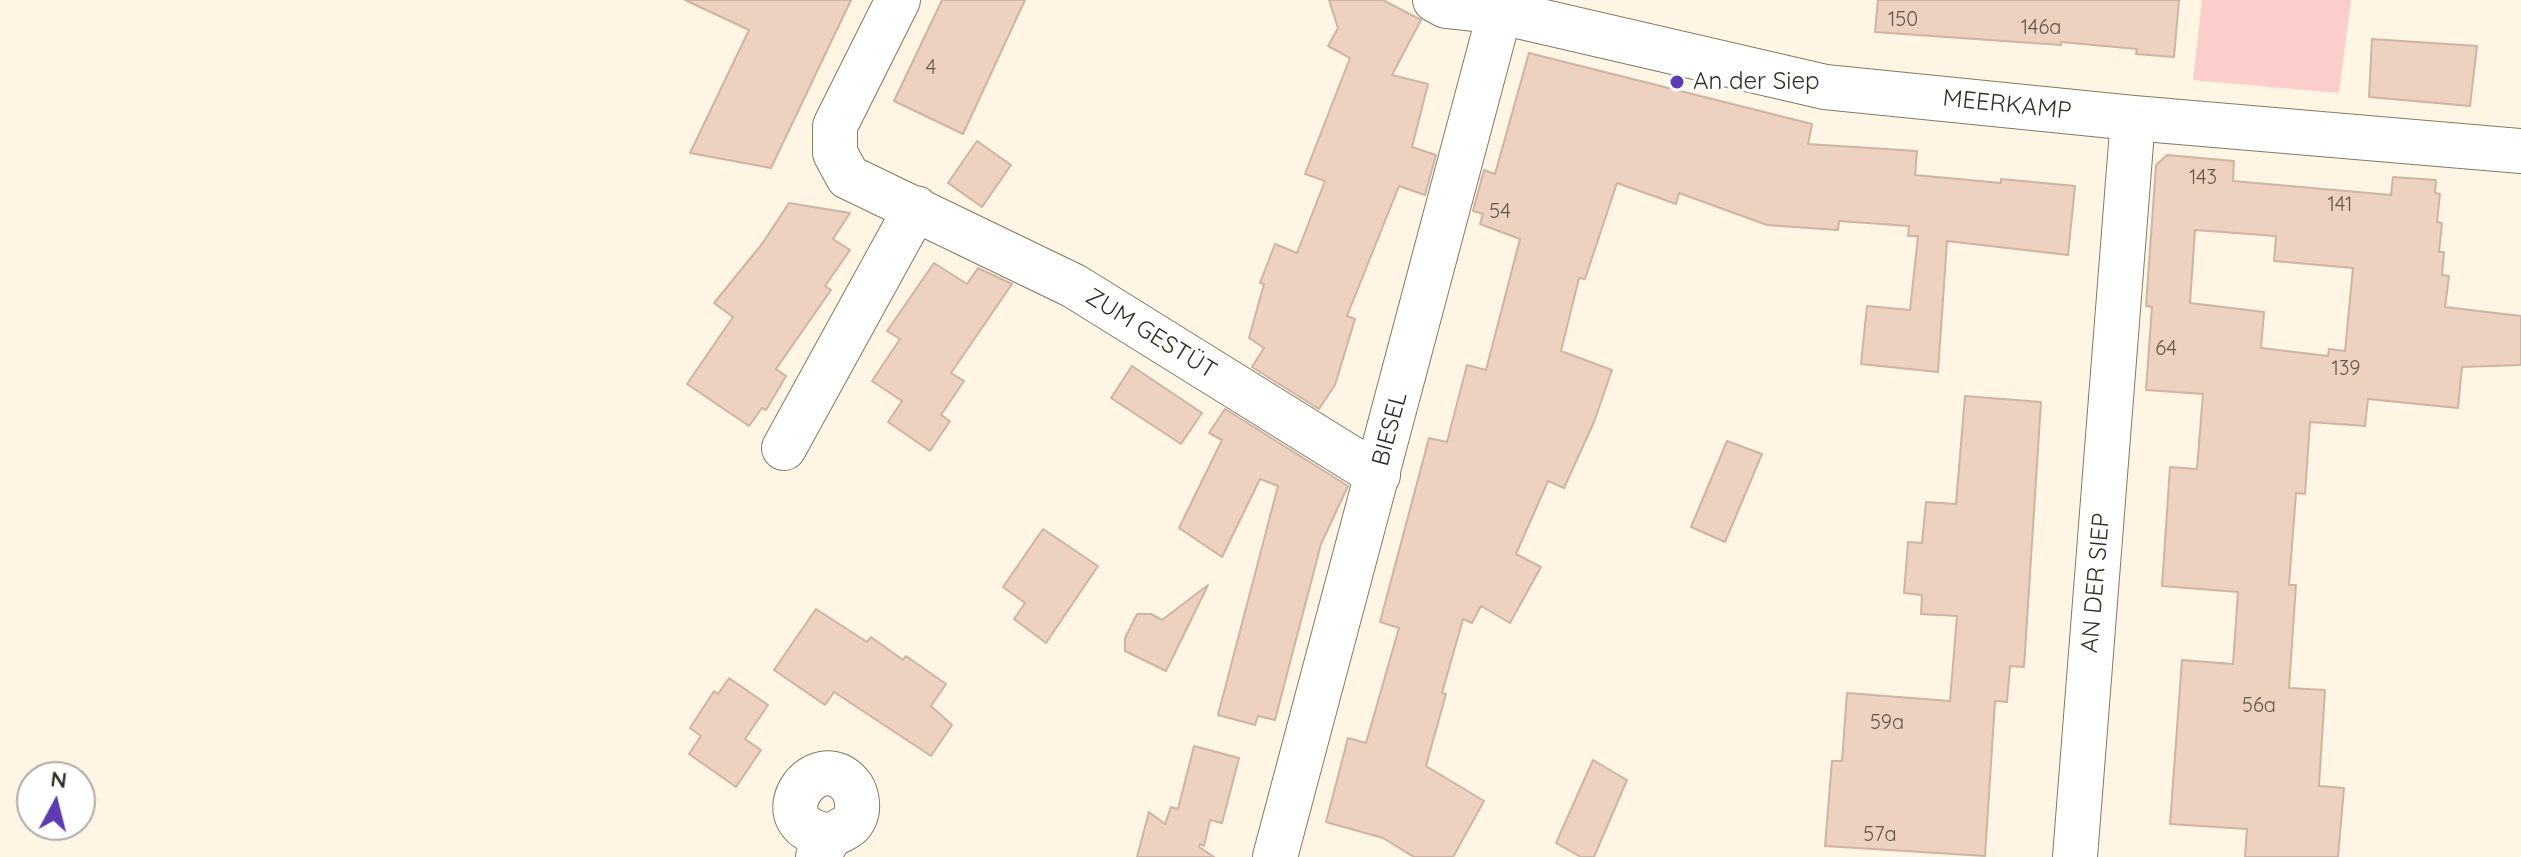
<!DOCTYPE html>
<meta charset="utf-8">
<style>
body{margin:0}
#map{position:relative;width:2521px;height:857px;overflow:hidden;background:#fef5e5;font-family:Quicksand,sans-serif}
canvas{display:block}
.north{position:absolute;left:16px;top:761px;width:80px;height:80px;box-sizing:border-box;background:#fff;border:2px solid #adaba7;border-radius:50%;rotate:7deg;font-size:22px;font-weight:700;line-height:32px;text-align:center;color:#332e23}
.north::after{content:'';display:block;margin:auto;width:28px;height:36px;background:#5d3bb3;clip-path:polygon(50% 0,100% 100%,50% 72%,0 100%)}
</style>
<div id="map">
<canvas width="2521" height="857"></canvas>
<div class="north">N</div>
</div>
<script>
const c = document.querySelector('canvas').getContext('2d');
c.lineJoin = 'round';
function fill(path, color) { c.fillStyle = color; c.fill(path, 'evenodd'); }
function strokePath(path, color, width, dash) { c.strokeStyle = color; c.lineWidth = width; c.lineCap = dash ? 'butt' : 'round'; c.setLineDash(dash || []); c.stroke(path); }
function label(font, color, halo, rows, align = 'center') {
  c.font = font + ' Quicksand,sans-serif'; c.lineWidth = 7; c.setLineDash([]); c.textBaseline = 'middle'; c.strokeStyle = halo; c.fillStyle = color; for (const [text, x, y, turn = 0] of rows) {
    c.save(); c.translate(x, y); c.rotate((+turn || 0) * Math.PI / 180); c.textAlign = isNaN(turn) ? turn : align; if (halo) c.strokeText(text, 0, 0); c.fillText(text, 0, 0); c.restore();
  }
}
fill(new Path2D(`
 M2202,0H2351L2339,93L2193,80Z`), '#fbcecb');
const building = new Path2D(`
 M685,0H851L771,168L690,153L749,30Z
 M942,0H1025L963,134L894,101Z
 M1329,0H1383L1421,20L1392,75L1428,84L1412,147L1436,155L1425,195L1399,186L1347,316L1355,319L1335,385L1319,409L1252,367L1264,348L1249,338L1264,284L1260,283L1275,244L1297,253L1325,181L1305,174L1350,58L1328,46L1338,28Z
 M1878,0H2179L2174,57L2136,54L2137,49L2061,42V45L1875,32Z
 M2372,39L2477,46L2470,106L2369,97Z
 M1529,53L1812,124L1808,144L1917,151L1915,175L2001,183V179L2075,186L2068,255L1947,241L1938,372L1861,364L1867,306L1910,310L1918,236H1908L1909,226L1839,221L1838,230L1767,225L1679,193L1676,204L1617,183L1585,279L1579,278L1561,351L1612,370L1594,422L1564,488L1548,481L1516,554L1541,567L1510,623L1481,606L1472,623L1463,619L1442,693L1446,694L1426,766L1484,801L1453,857H1414L1383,838L1326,822L1348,738L1366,743L1399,628L1380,622L1429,438L1447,442L1467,365L1486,370L1520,239L1480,224L1483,214L1473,211L1484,170L1495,174Z
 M977,141L1011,165L982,207L948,183Z
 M2167,155L2234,161L2233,181L2391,195L2393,177L2436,180L2435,193L2440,194L2437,222L2442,223L2439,252H2444L2442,275L2449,276L2445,307L2521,316V365L2462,367L2458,408L2368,399L2365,426L2310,422L2305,494L2296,493L2289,585H2296L2289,688L2325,690L2319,786L2344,788L2338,857H2245L2247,829L2170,824L2182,660L2233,664L2238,592L2162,586L2170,467L2197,469L2203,394L2146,390L2152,307L2146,306L2156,165ZM2195,230L2276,236L2274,261L2353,268L2345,351L2329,349L2328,356L2261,348L2264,312L2190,303Z
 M789,203L850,213L833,239L850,250L825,286L831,290L776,369L786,376L766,410L762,408L749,426L687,384L733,317L714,303L762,244Z
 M934,263L967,284L978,268L1012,284L951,373L964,381L941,415L950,421L930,451L888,422L902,401L872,381L900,339L887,331Z
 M1132,366L1202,413L1181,444L1111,398Z
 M1965,396L2041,402L2024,667L2010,666L2007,702L1995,701L1985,856L1825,846L1832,761H1842L1847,693L1950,701L1957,616L1921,614L1922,595L1904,593L1908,542L1922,543L1926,502L1956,504Z
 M1225,409L1348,486L1321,544L1275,720L1258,716L1255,725L1218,715L1278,486L1260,479L1222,557L1179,528L1222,440L1209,433Z
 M1727,441L1762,454L1725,542L1691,527Z
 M1043,529L1098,566L1046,643L1014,619L1025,603L1003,587Z
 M1208,585L1166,671L1125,651V638L1137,614H1151L1162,620Z
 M816,609L867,642L871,637L903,660L906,656L946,684L931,706L952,725L931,756L834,692L825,705L774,670Z
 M729,678L768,705L745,739L761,750L736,787L689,754L701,736L690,728L714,691L718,694Z
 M1194,746L1239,758L1222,823L1210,820L1204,846L1200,844L1199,847L1214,857H1137L1149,812L1165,824L1171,807L1178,809Z
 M1593,760L1627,780L1594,857H1581L1556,843Z`);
fill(building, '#edd1c1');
strokePath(building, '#cfb3a3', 2);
const street = new Path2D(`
 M898,0L835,126V153L848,177L1074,286L1378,475
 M1435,0L1446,6L1501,12L1825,87L2133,118L2521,151
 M784,448L916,208
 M818,857C822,851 826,840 831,836C840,829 850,829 855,817C859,808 857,795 852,787C817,740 756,827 831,836
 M1275,857L1503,0
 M2075,857L2133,118`);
strokePath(street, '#857960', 46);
strokePath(street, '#fff', 44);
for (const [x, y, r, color] of [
 [1677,82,8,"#5d3bb3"]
]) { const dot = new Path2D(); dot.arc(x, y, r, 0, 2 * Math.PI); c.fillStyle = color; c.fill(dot); strokePath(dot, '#fff', 3); }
label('20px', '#62574a', null, [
 ["150",1903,20],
 ["146a",2041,28],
 ["4",931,68],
 ["143",2203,178],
 ["141",2340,205],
 ["54",1500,212],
 ["64",2166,349],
 ["139",2346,369],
 ["56a",2259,706],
 ["59a",1887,723],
 ["57a",1880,835]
]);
label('24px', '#332e23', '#fff', [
 ["An der Siep",1693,82]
], 'left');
label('24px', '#332e23', '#fff', [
 ["MEERKAMP",2007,105,6],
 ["ZUM GESTÜT",1151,334,32],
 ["BIESEL",1390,429,-75],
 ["AN DER SIEP",2096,583,-85]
]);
</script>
